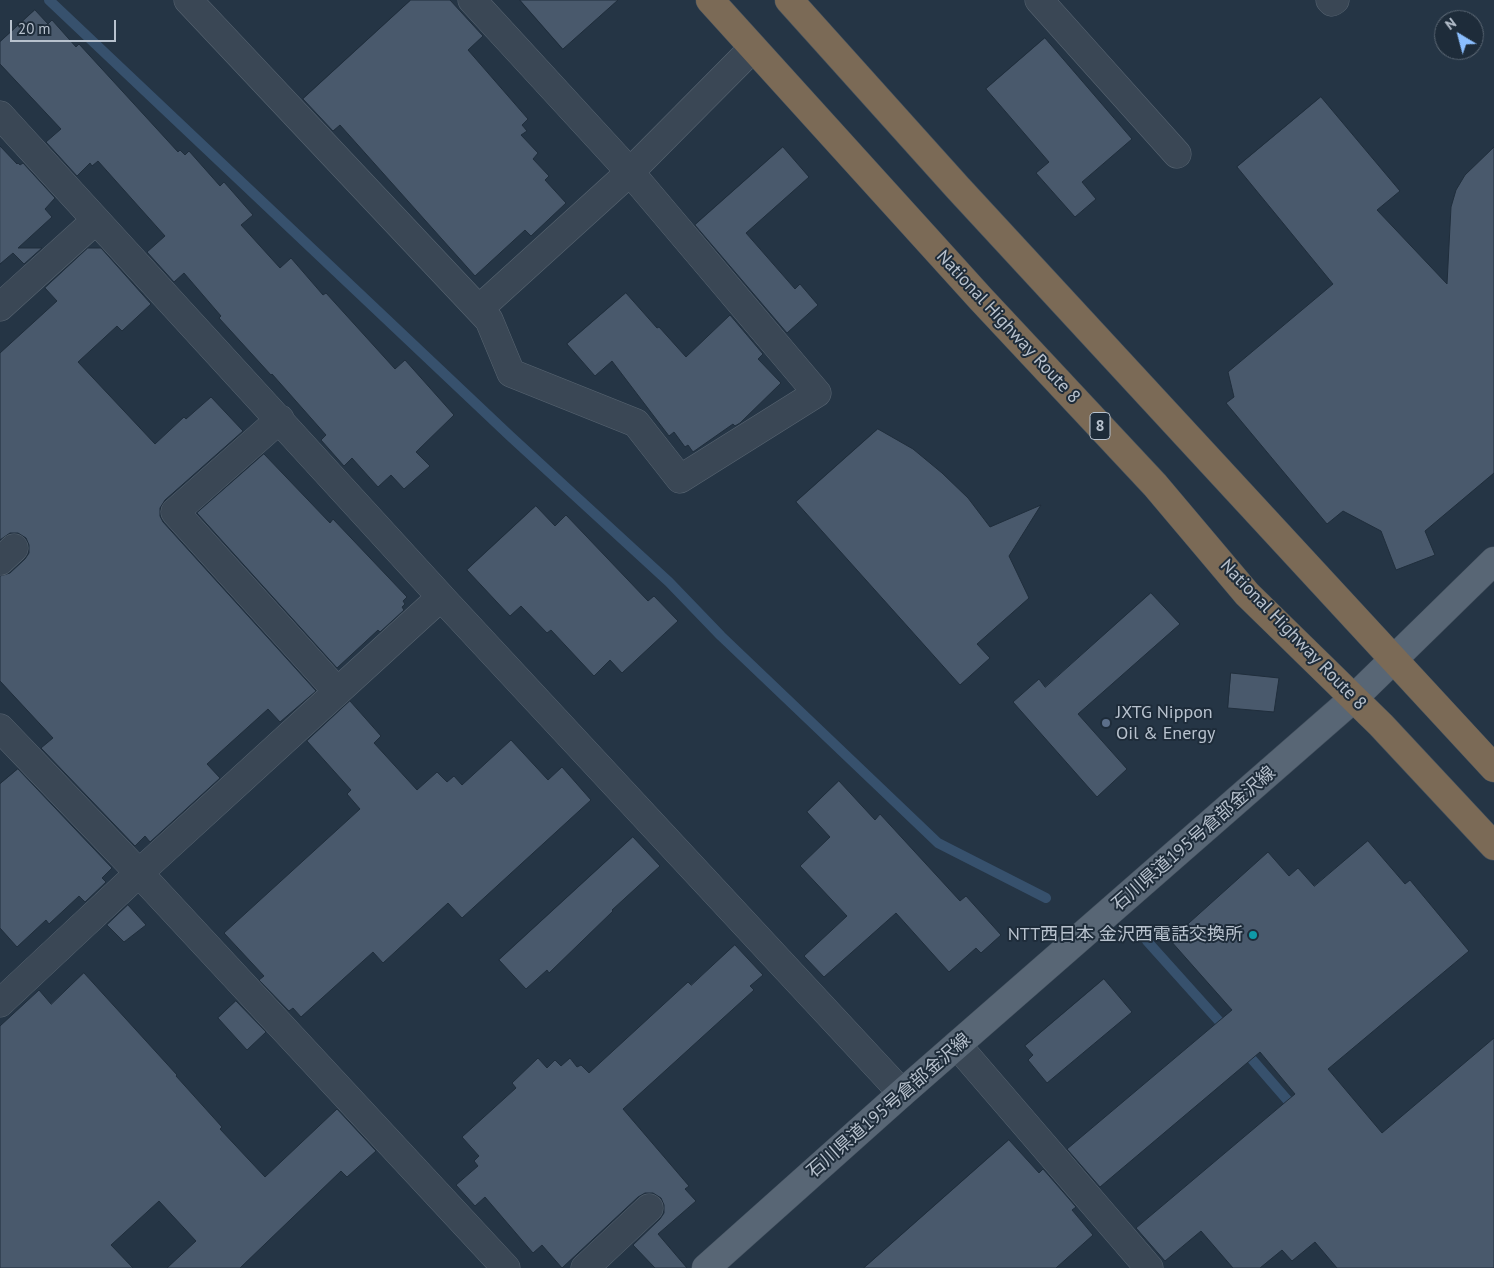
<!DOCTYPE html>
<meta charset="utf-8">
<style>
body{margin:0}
#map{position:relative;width:1494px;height:1268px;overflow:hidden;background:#253545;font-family:"PT Sans",sans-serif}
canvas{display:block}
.north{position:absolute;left:1434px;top:10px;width:50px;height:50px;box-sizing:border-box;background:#1e2c3a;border:1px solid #5c6875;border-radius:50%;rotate:323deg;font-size:14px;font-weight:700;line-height:20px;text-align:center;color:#b8c2ce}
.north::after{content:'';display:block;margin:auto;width:18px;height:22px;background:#8cbfff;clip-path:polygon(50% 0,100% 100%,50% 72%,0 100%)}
.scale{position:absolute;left:10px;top:20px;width:106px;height:22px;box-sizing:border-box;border:2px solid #b8c2ce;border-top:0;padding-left:6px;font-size:15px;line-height:18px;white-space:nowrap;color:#b8c2ce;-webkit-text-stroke:4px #1e2c3a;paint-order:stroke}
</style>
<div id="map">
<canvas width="1494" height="1268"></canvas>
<div class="north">N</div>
<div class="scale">20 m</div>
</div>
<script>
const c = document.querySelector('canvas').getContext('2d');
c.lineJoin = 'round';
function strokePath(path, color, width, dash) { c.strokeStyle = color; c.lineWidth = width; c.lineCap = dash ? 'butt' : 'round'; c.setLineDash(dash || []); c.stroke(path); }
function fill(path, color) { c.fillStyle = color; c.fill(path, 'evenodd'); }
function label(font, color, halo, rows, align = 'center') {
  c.font = font + ' "PT Sans","Noto Sans JP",sans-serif'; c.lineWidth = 4; c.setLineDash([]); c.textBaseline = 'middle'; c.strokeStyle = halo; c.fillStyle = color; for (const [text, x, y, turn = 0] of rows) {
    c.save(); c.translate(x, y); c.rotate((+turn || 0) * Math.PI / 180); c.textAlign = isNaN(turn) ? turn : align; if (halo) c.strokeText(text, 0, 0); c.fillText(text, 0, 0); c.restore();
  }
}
strokePath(new Path2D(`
 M49,0L510,436L669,582L721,636L938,843L1046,898
 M1147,941L1227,1030
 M1243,1049L1296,1110`), '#37516d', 10);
const building = new Path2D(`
 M411,0H450L483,36L468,50L528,119L522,125L527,131L521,135L538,153L533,159L549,176L545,180L566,203L531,236L525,230L475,276L340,125L333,131L303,99Z
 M520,0H618L563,49Z
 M35,10L48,24L52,20L76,47L79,44L178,152L180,150L185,155L189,151L220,186L224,182L253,215L241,225L280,268L291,258L323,295L326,293L395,369L405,360L454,415L416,452L430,466L404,489L391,475L378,487L352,458L344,466L321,440L326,435L272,374L271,375L219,318L221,316L184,273L174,282L147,252L165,236L98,161L92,166L90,163L77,176L46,142L61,129L0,64V42Z
 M1045,38L1132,139L1082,182L1096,199L1075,217L1036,173L1049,162L986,89Z
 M1321,97L1400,191L1377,210L1447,284L1451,207L1456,190L1465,175L1494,147V473L1425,531L1435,555L1396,570L1381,531L1343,511L1327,524L1226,403L1234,397L1228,372L1333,284L1237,167Z
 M0,146L17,164L18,163L20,165L23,163L55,198L45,209L52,217L18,248H42L24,264L13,253L0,264Z
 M783,147L809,177L746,233L795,289L800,284L818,305L787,333L695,225Z
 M88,248H101L151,304L122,331L117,326L78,362L155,444L184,417L186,419L211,397L243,431L165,500L160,508V516L163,522L316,691L280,722L268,709L207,764L220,778L150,842L145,836L135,846L41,748L53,738L0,681V576L10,573L25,559L29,553V545L26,538L18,533H10L0,540V353L57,301L45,288Z
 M626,293L657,328L659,327L686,357L730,315L763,354L758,359L781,383L740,423L735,426L733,424L693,452L688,445L685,447L674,432L669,436L612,361L595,376L567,344Z
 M878,429L913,449L942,473L968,498L990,527L1041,505L1009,556L1029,598L977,644L990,658L960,685L796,502Z
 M264,454L330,523L333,519L407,597L403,601L405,604L402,607L404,610L380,632L378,630L337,668L197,513Z
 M536,506L555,526L566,515L648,601L654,596L678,621L622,673L610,660L594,676L551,630L547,633L521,606L510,616L467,570Z
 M1151,593L1180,624L1078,714L1127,769L1097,797L1013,702L1039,679L1045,687Z
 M1231,673L1279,678L1274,712L1228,708Z
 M350,701L381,736L374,743L417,790L437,772L447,782L454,776L462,785L511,740L548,780L562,767L591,800L462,918L448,903L383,963L373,952L301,1017L293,1008L289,1011L259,980L264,976L224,933L360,809L347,794L351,790L307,741Z
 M18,769L112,868L102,878L106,882L85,902L79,896L49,924L46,920L17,947L0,928V784Z
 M839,781L875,820L880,814L960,901L966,896L1001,935L981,953L976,948L949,972L896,913L824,977L804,956L847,916L800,866L830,837L807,812Z
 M633,837L660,866L612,910L613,911L549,973L547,970L526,989L499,960Z
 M1368,841L1405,884L1410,880L1469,951L1328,1069L1382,1133L1494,1038V1268H1337L1315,1242L1292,1261L1282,1250L1260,1268H1233L1201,1231L1165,1261L1136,1228L1295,1094L1260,1052L1100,1187L1067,1149L1232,1010L1170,940L1268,852L1289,876L1298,868L1314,886Z
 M128,905L146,925L124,942L107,925Z
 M735,945L763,975L750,986L754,990L623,1109L689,1186L685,1189L696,1201L658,1234L687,1268H655L633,1245L660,1219L664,1213V1205L661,1198L653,1193H645L638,1197L562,1268L542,1245L533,1253L485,1197L475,1206L456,1185L478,1166L474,1161L479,1156L462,1137L516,1088L512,1083L538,1058L547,1068L555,1060L561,1066L570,1058L577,1067L581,1065L589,1073L688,982L691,985Z
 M84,973L177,1075L176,1076L222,1127L220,1129L265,1177L337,1109L376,1151L347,1177L341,1171L240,1268H167L196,1241L159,1201L111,1245L133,1268H0V1026L39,990L51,1004Z
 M1104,979L1132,1012L1047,1083L1028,1060L1033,1055L1025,1046Z
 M236,1001L266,1032L247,1050L218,1018Z
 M1009,1140L1039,1173L1043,1169L1076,1207L1072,1210L1093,1235L1056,1268H864Z`);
fill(building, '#49596c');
strokePath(building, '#202e3c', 1);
const minor = new Path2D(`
 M188,0L489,320L511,373L636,423L680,479L817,393L630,172L753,48
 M472,0L630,172L479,309
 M1039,0L1177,154
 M1330,0L1332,2L1335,0
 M0,115L441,597
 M0,307L96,220
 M280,419L175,512L337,691
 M0,561L14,548
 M0,728L139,873L506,1268
 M0,1003L139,873L441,597L902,1093
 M957,1045L1149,1268
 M585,1268L649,1208`);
const major = new Path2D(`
 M706,1268L902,1093L1354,698L1494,561`);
const highway = new Path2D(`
 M710,0L981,299L1155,485L1247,594L1381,725L1494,846
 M789,0L958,188L1494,768`);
strokePath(minor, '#586572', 29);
strokePath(major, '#43505e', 29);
strokePath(highway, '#44525f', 29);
strokePath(minor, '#3a4755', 28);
strokePath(major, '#586675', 28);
strokePath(highway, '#7b6a56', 28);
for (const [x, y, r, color] of [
 [1106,723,5,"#5c6f8a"],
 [1253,935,5,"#0f9aa8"]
]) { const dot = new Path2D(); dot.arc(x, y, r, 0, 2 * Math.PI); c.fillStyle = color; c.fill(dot); strokePath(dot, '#1e2c3a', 2); }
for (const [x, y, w] of [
 [1100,426,20]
]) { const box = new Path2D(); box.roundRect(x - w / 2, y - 13.5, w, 27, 4); c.fillStyle = '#1e2c3a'; c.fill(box); strokePath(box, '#b8c2ce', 1); }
label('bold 16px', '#b8c2ce', null, [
 ["8",1100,426]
]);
label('18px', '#b8c2ce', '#1e2c3a', [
 ["National Highway Route 8",1008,327,47],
 ["National Highway Route 8",1293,635,46],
 ["石川県道195号倉部金沢線",1194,839,-41],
 ["石川県道195号倉部金沢線",889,1106,-41]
]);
label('18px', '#b8c2ce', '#1e2c3a', [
 ["JXTG Nippon",1116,713],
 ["Oil & Energy",1116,734],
 ["NTT西日本 金沢西電話交換所",1243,935,"right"]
], 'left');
</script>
